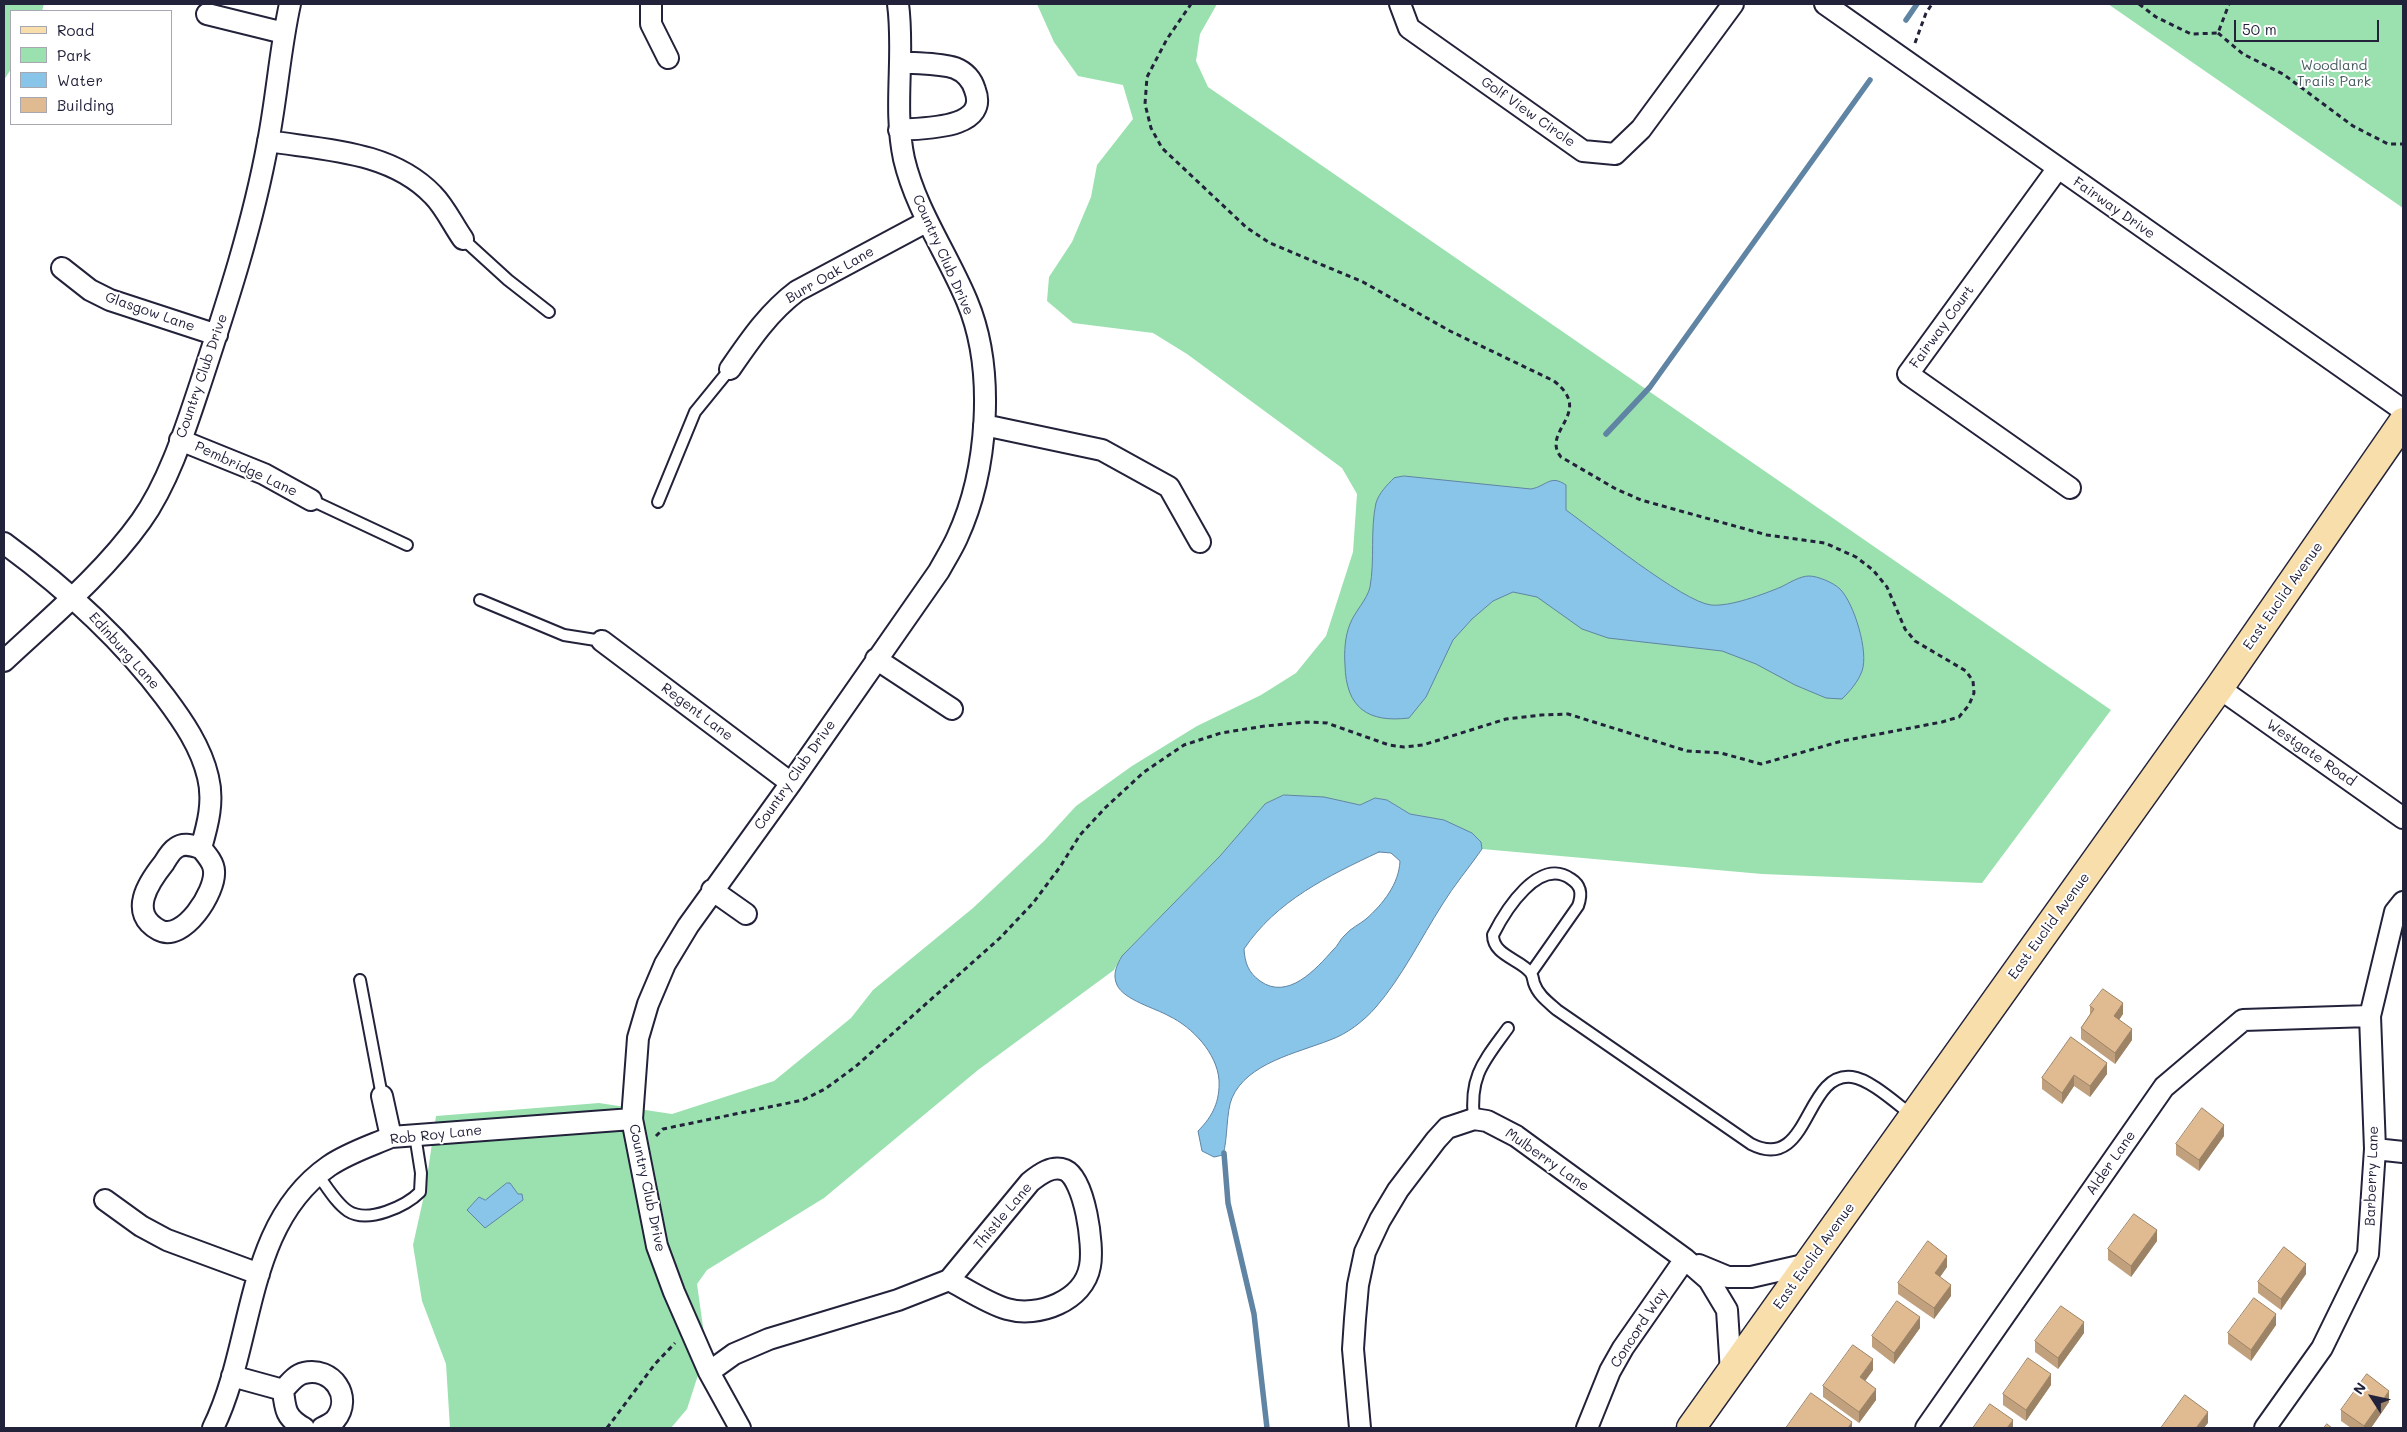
<!DOCTYPE html>
<style>
body{margin:0}
#map{position:relative;width:2407px;height:1432px;overflow:hidden;background:#fff;font-family:Mali,sans-serif}
canvas{display:block}
.frame{position:absolute;inset:0;border:5px solid #22223b;pointer-events:none}
.legend{position:absolute;left:10px;top:10px;width:162px;height:115px;box-sizing:border-box;background:#fff;border:1px solid #a7a7b1;margin:0;padding:6px 9px;list-style:none;font-size:15px;color:#22223b}
.legend li{display:flex;align-items:center;gap:10px;height:25px}
.legend b{width:25px;border:1px solid #a7a7b1}
.north{position:absolute;left:2347px;top:1372px;width:50px;height:50px;-webkit-text-stroke:4px #fff;paint-order:stroke;rotate:305deg;font-size:14px;font-weight:700;line-height:20px;text-align:center;color:#22223b}
.north::after{content:'';display:block;margin:auto;width:18px;height:22px;background:#22223b;clip-path:polygon(50% 0,100% 100%,50% 72%,0 100%)}
.scale{position:absolute;left:2234px;top:20px;width:145px;height:22px;box-sizing:border-box;border:2px solid #22223b;border-top:0;padding-left:6px;font-size:15px;line-height:18px;white-space:nowrap;color:#22223b;-webkit-text-stroke:4px #fff;paint-order:stroke}
</style>
<div id="map">
<canvas width="2407" height="1432"></canvas>
<div class="frame"></div>
<ul class="legend">
<li><b style="height:6px;background:#f8deab"></b>Road</li>
<li><b style="height:14px;background:#9ae1af"></b>Park</li>
<li><b style="height:14px;background:#89c5e9"></b>Water</li>
<li><b style="height:14px;background:#e0bb91"></b>Building</li>
</ul>
<div class="north">N</div>
<div class="scale">50 m</div>
</div>
<script>
const c = document.querySelector('canvas').getContext('2d');
c.lineJoin = 'round';
function fill(path, color) { c.fillStyle = color; c.fill(path, 'evenodd'); }
function strokePath(path, color, width, dash) { c.strokeStyle = color; c.lineWidth = width; c.lineCap = dash ? 'butt' : 'round'; c.setLineDash(dash || []); c.stroke(path); }
function label(font, color, halo, rows, align = 'center') {
  c.font = font + ' Mali,sans-serif'; c.lineWidth = 4; c.setLineDash([]); c.textBaseline = 'middle'; c.strokeStyle = halo; c.fillStyle = color; for (const [text, x, y, turn = 0] of rows) {
    c.save(); c.translate(x, y); c.rotate((+turn || 0) * Math.PI / 180); c.textAlign = isNaN(turn) ? turn : align; if (halo) c.strokeText(text, 0, 0); c.fillText(text, 0, 0); c.restore();
  }
}
fill(new Path2D(`
 M4,4H44L42,11H11V69L4,80Z
 M1037,4H1217L1200,34L1196,61L1208,87L2111,710L1982,883L1762,874L1482,849L1481,842L1444,820L1410,814L1387,800L1375,798L1360,805L1328,798L1284,795L1266,804L1220,856L1122,956L1114,970L978,1070L824,1198L707,1270L697,1284L705,1341L700,1369L687,1409L671,1428H450L446,1364L422,1301L413,1245L425,1191L436,1116L599,1103L672,1114L774,1081L851,1018L873,990L973,908L1044,841L1076,806L1132,766L1197,726L1261,695L1296,673L1326,636L1353,552L1357,494L1342,468L1187,354L1153,333L1073,323L1047,301L1049,277L1072,242L1091,197L1097,165L1133,119L1123,85L1078,76L1054,42Z
 M2108,4H2403V208Z`), '#9ae1af');
const water = new Path2D(`
 M1404,476L1531,489C1547,486 1550,474 1566,485V510C1594,530 1683,602 1711,605C1730,607 1764,594 1781,587C1789,583 1800,576 1809,576C1818,576 1834,583 1840,589C1854,603 1869,652 1862,671C1858,682 1850,691 1842,699L1826,698L1795,685L1756,664L1722,651L1608,638L1582,629L1537,597L1513,592L1493,601L1472,619L1453,640L1426,697L1409,718C1368,723 1346,708 1345,665C1344,652 1345,636 1350,624C1355,611 1367,600 1370,587C1375,559 1370,530 1376,503C1379,493 1387,485 1394,478Z
 M1284,795L1324,797L1360,805L1375,798L1387,800L1410,814L1444,820L1472,833L1481,842L1482,849C1469,868 1454,885 1442,905C1421,938 1402,977 1376,1007C1364,1021 1347,1034 1330,1040C1297,1053 1247,1063 1232,1098C1226,1112 1228,1138 1223,1155L1214,1157L1202,1151L1198,1131C1213,1116 1220,1101 1219,1080C1217,1053 1192,1027 1169,1016C1155,1008 1124,1000 1117,985C1112,974 1117,965 1122,956L1220,856L1265,804ZM1379,852L1391,853L1400,861C1399,884 1383,904 1366,919C1360,924 1351,928 1345,935C1340,939 1338,946 1333,950C1316,969 1288,1001 1260,981C1248,972 1245,963 1244,949C1276,901 1328,876 1379,852Z
 M507,1183H510L518,1194H522L523,1200L485,1228L467,1210L479,1197L485,1200Z`);
fill(water, '#89c5e9');
strokePath(water, '#6084a3', 1);
strokePath(new Path2D(`
 M1906,20L1917,4
 M1606,434L1650,387L1870,80
 M1224,1153L1228,1203L1254,1314L1267,1428`), '#6084a3', 5.5);
const service = new Path2D(`
 M463,239L508,280L549,312
 M311,500L407,545
 M658,502L695,412L730,369
 M480,600L564,635L602,641
 M1531,973L1578,906C1582,895 1582,886 1571,879C1539,856 1505,911 1493,935C1493,955 1519,959 1530,972C1533,975 1533,980 1534,983C1538,995 1548,1002 1557,1010L1751,1144C1810,1174 1804,1071 1852,1077C1870,1079 1898,1105 1913,1116
 M360,980L382,1096
 M1474,1119C1469,1076 1484,1061 1508,1028
 M318,1175C327,1187 336,1203 348,1211C368,1224 406,1206 420,1192L421,1173L415,1135`);
const minor = new Path2D(`
 M651,4V24L668,58
 M1400,4L1409,28L1583,151L1615,154L1641,129L1733,4
 M1825,4L2403,410
 M207,14L284,33
 M899,130C921,128 990,130 975,90C972,80 965,72 955,68C939,63 918,64 901,62
 M268,141C325,150 391,151 433,195C445,207 453,225 463,239
 M2058,168L1908,374L2070,488
 M62,268L90,290L110,300L217,335
 M730,369C750,340 769,312 797,291L926,222
 M984,425L1102,450L1169,487L1200,542
 M180,440L264,474L311,500
 M4,543C64,587 120,637 165,697C183,721 201,747 208,777C214,801 208,824 201,848C206,854 214,863 214,871C216,892 183,943 159,930C128,913 148,883 164,863C167,858 171,851 176,848C184,842 193,846 201,848
 M602,641L791,783
 M876,659L952,709
 M4,661C51,617 103,574 141,521C169,482 186,427 201,382C227,303 253,224 268,142C277,96 280,49 290,4
 M2219,688L2403,818
 M712,890L746,914
 M382,1096L391,1137
 M2375,1149L2403,1152
 M105,1200L141,1226L167,1240L259,1274
 M1699,1265L1728,1277H1751L1808,1264
 M709,1372L734,1354L769,1339L898,1300L949,1280L1030,1182C1040,1174 1052,1165 1065,1170C1085,1179 1094,1246 1090,1266C1084,1301 1038,1318 1007,1309C989,1304 966,1289 949,1280
 M232,1376L283,1390
 M213,1428C255,1343 244,1225 329,1166C348,1153 370,1146 391,1137L632,1119
 M304,1428C286,1418 285,1410 283,1390C289,1384 295,1375 304,1373C332,1366 354,1397 335,1420C332,1423 326,1426 322,1428
 M740,1428L709,1372L674,1292L657,1246L632,1119L638,1038L648,1004L665,964L688,926L791,783L939,571C945,560 952,549 957,538C988,471 996,370 967,301C947,253 916,210 904,159C893,108 905,55 898,4
 M1360,1428L1353,1349L1355,1319L1358,1285L1365,1252L1380,1220L1398,1190L1436,1140L1447,1128L1474,1119L1487,1121L1516,1136L1685,1259L1709,1280L1727,1310L1731,1372
 M1587,1428L1610,1371L1623,1348L1685,1259
 M1926,1428L2164,1087L2243,1020L2370,1016
 M2265,1428L2322,1348L2368,1254L2375,1149L2370,1016L2395,912L2403,902`);
const primary = new Path2D(`
 M1691,1428L2219,688L2403,422`);
strokePath(service, '#22223b', 14);
strokePath(minor, '#22223b', 24);
strokePath(primary, '#22223b', 31);
strokePath(new Path2D(`
 M2139,4L2156,17L2191,34L2218,33L2229,4
 M2218,33L2243,54L2283,74L2353,126L2388,144H2403
 M1915,43L1926,13L1932,4
 M656,1136L663,1129L803,1100L825,1089L855,1067L1000,938L1033,903L1060,867L1080,835L1106,807L1144,772L1184,745L1221,733L1265,726L1306,722L1327,723L1389,745L1404,747L1423,745L1506,719L1541,715L1568,714L1687,751L1721,753L1761,764L1842,741L1942,722L1959,717L1969,705L1974,693L1973,681L1966,671L1915,641L1905,629L1887,587L1873,570L1856,557L1825,543L1767,535L1641,500L1616,489L1561,457C1540,431 1595,413 1554,381L1450,331L1363,282L1270,243L1247,228L1162,148L1151,128L1145,104L1147,77L1167,39L1191,4
 M607,1428L655,1364L675,1343`), '#22223b', 3, [5, 4]);
strokePath(service, '#fff', 10);
strokePath(minor, '#fff', 20);
strokePath(primary, '#f8deab', 28);
fill(new Path2D(`
 M2090,1006L2123,1014L2119,1020L2132,1040L2115,1064L2081,1039V1028L2090,1014Z
 M2071,1037L2107,1074L2090,1097L2074,1086L2062,1104L2042,1089V1078Z
 M2224,1136L2199,1171L2176,1155V1144Z
 M2157,1241L2131,1277L2108,1260V1249Z
 M1947,1267L1940,1277L1951,1296L1934,1319L1898,1294V1283Z
 M2306,1274L2281,1310L2258,1293V1282Z
 M2276,1325L2251,1361L2228,1344V1333Z
 M1920,1328L1894,1364L1872,1347V1336Z
 M2084,1333L2058,1369L2035,1352V1341Z
 M1873,1370L1865,1381L1876,1400L1859,1423L1823,1397V1386Z
 M2051,1385L2026,1421L2003,1405V1394Z
 M2389,1402L2371,1428H2351L2341,1421V1410Z`), '#c1a17d');
fill(new Path2D(`
 M2123,1003V1014L2114,1027V1016Z
 M2132,1029V1040L2115,1064V1053Z
 M2107,1063V1074L2090,1097V1086Z
 M2074,1075V1086L2062,1104V1093Z
 M2224,1125V1136L2199,1171V1160Z
 M2157,1230V1241L2131,1277V1266Z
 M1947,1256V1267L1935,1284V1273Z
 M2306,1264V1274L2281,1310V1299Z
 M1951,1285V1296L1934,1319V1308Z
 M2276,1314V1325L2251,1361V1350Z
 M1920,1317V1328L1894,1364V1353Z
 M2084,1322V1333L2058,1369V1358Z
 M1873,1359V1370L1860,1388V1377Z
 M2051,1374V1385L2026,1421V1410Z
 M1876,1389V1400L1859,1423V1412Z
 M2389,1391V1402L2371,1428H2364V1426Z
 M2208,1412V1423L2204,1428H2196Z
 M2013,1420V1428H2007Z
 M1852,1422V1428H1848Z`), '#9d8366');
const building = new Path2D(`
 M2103,989L2123,1003L2114,1016L2132,1029L2115,1053L2081,1028L2094,1009L2090,1006Z
 M2071,1037L2107,1063L2090,1086L2074,1075L2062,1093L2042,1078Z
 M2202,1108L2224,1125L2199,1160L2176,1144Z
 M2134,1214L2157,1230L2131,1266L2108,1249Z
 M1928,1241L1947,1256L1935,1273L1951,1285L1934,1308L1898,1283Z
 M2284,1247L2306,1264L2281,1299L2258,1282Z
 M2254,1298L2276,1314L2251,1350L2228,1333Z
 M1897,1301L1920,1317L1894,1353L1872,1336Z
 M2061,1306L2084,1322L2058,1358L2035,1341Z
 M1853,1345L1873,1359L1860,1377L1876,1389L1859,1412L1823,1386Z
 M2028,1358L2051,1374L2026,1410L2003,1394Z
 M2367,1374L2389,1391L2364,1426L2341,1410Z
 M1811,1393L1852,1422L1848,1428H1786Z
 M2185,1395L2208,1412L2196,1428H2161Z
 M1990,1404L2013,1420L2007,1428H1973Z
 M2327,1424L2332,1428H2324Z`);
fill(building, '#e0bb91');
strokePath(building, '#9d8366', 1);
label('14px', '#465b5e', '#fff', [
 ["Woodland",2334,66],
 ["Trails Park",2334,82]
]);
label('14px', '#22223b', '#fff', [
 ["Golf View Circle",1528,112,35],
 ["Fairway Drive",2114,208,35],
 ["Country Club Drive",943,255,66],
 ["Burr Oak Lane",830,275,-30],
 ["Glasgow Lane",150,312,19],
 ["Fairway Court",1942,327,-54],
 ["Country Club Drive",202,376,-71],
 ["Pembridge Lane",246,469,25],
 ["East Euclid Avenue",2283,596,-55],
 ["Edinburg Lane",124,651,48],
 ["Regent Lane",697,712,37],
 ["Westgate Road",2311,753,35],
 ["Country Club Drive",795,775,-55],
 ["East Euclid Avenue",2049,926,-54],
 ["Rob Roy Lane",436,1135,-6],
 ["Mulberry Lane",1547,1160,35],
 ["Alder Lane",2111,1163,-55],
 ["Barberry Lane",2372,1176,-88],
 ["Country Club Drive",647,1188,78],
 ["Thistle Lane",1003,1216,-50],
 ["East Euclid Avenue",1814,1256,-54],
 ["Concord Way",1639,1328,-57]
]);
</script>
